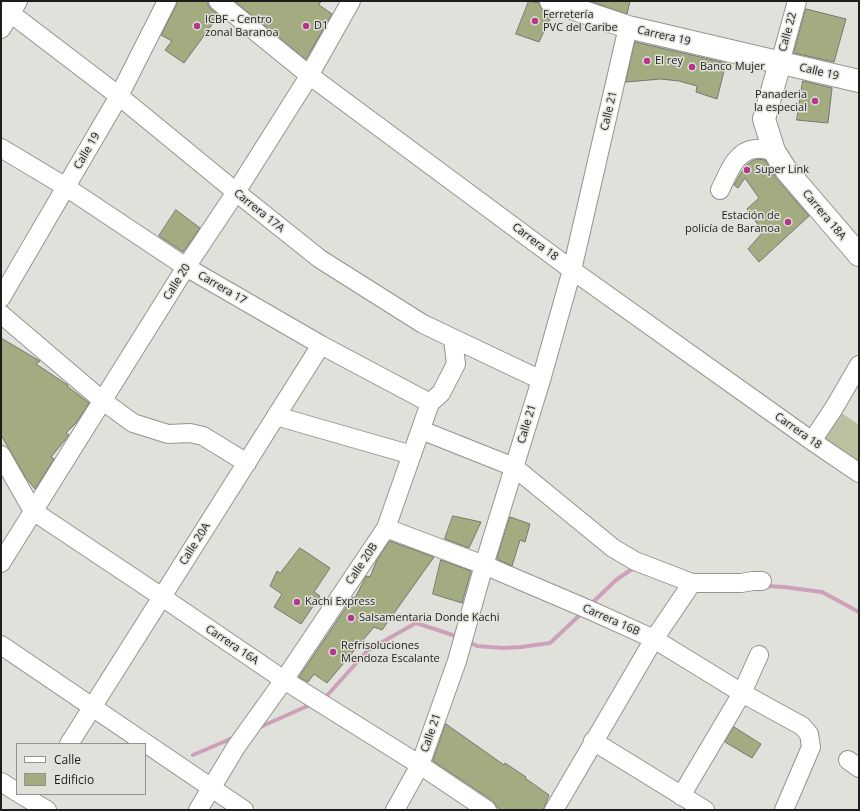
<!DOCTYPE html>
<meta charset="utf-8">
<style>
body{margin:0}
#map{position:relative;width:860px;height:811px;overflow:hidden;background:#e0e1db;font-family:"Open Sans",sans-serif}
canvas{display:block}
.frame{position:absolute;inset:0;border:2px solid #1d1e1c;pointer-events:none}
.legend{position:absolute;left:16px;top:743px;width:130px;height:52px;box-sizing:border-box;background:#e0e1db;border:1px solid #92938f;margin:0;padding:5px 7px;list-style:none;font-size:12px;color:#1d1e1c}
.legend li{display:flex;align-items:center;gap:8px;height:20px}
.legend b{width:20px;border:1px solid #92938f}
</style>
<div id="map">
<canvas width="860" height="811"></canvas>
<div class="frame"></div>
<ul class="legend">
<li><b style="height:5px;background:#fff"></b>Calle</li>
<li><b style="height:11px;background:#a3ac81"></b>Edificio</li>
</ul>
</div>
<script>
const c = document.querySelector('canvas').getContext('2d');
c.lineJoin = 'round';
function fill(path, color) { c.fillStyle = color; c.fill(path, 'evenodd'); }
function strokePath(path, color, width, dash) { c.strokeStyle = color; c.lineWidth = width; c.lineCap = dash ? 'butt' : 'round'; c.setLineDash(dash || []); c.stroke(path); }
function label(font, color, halo, rows, align = 'center') {
  c.font = font + ' "Open Sans",sans-serif'; c.lineWidth = 3; c.setLineDash([]); c.textBaseline = 'middle'; c.strokeStyle = halo; c.fillStyle = color; for (const [text, x, y, turn = 0] of rows) {
    c.save(); c.translate(x, y); c.rotate((+turn || 0) * Math.PI / 180); c.textAlign = isNaN(turn) ? turn : align; if (halo) c.strokeText(text, 0, 0); c.fillText(text, 0, 0); c.restore();
  }
}
fill(new Path2D(`
 M834,408L859,425V473L812,441Z`), '#b9c1a1');
strokePath(new Path2D(`
 M765,586L784,587L822,592L859,612
 M591,604L616,580L632,569L637,570
 M467,641L477,646L503,648L521,647L550,643L583,612
 M324,699L368,650L416,623L459,637
 M258,728L312,704
 M193,755L235,737`), '#cca1b9', 4);
const building = new Path2D(`
 M177,1H208V5L211,9L219,15L184,63L165,50L172,41L161,35L176,6Z
 M235,1H321L319,5L332,14L306,59Z
 M529,1L539,3L542,10L552,15L539,42L516,34Z
 M590,1H630L627,14Z
 M806,9L846,19L834,62L794,53Z
 M635,42L726,63L717,99L696,92L697,86L679,81L661,79L626,82Z
 M803,81L832,88L828,123L797,120Z
 M757,159L765,160L776,178L809,216L759,262L748,249L763,232L747,209L759,198L745,178L738,188L734,185L745,166L752,161Z
 M176,210L200,228L183,252L159,236Z
 M1,338L38,360L40,361L36,364L66,384L68,385L67,386L89,403L76,423L66,433L69,435L65,440L51,457L54,459L35,489L26,478L1,435Z
 M453,516L481,522L469,548L445,539Z
 M510,517L530,524L525,542L520,540L512,566L497,559Z
 M390,541L434,557L382,630L374,627L327,683L314,674L308,682L299,677L353,597L355,598L366,576L370,577L377,560Z
 M300,548L330,568L314,592L320,596L301,624L274,607L282,594L270,586L277,571L280,573Z
 M441,560L471,571L462,603L433,594Z
 M446,724L504,765L505,763L526,777L525,778L549,795L543,810H501L497,807L493,801L433,761Z
 M734,727L761,744L752,758L725,742Z`);
fill(building, '#a3ac81');
strokePath(building, '#757771', 1);
const minor = new Path2D(`
 M218,1L309,75L572,270L812,441L859,473
 M1,6L119,96L236,192L320,259L423,324L541,380
 M1,29L18,1
 M780,63L797,1
 M1,148L66,187L186,267L321,345L430,403
 M720,190C728,174 735,151 755,149C761,148 768,150 774,151
 M1,298L119,96L167,1
 M1,314L103,401L133,423L168,434L190,433L203,436L247,463
 M276,416L412,455
 M421,430L514,467L613,548L635,561L692,583H741L753,581H762
 M812,441L834,408L859,365
 M1,455L33,511L162,597L284,680L420,765L487,810
 M386,528L484,565L592,611L654,639L742,693L802,726L809,734L811,747L784,810
 M1,563L186,267L236,192L306,81L351,1
 M1,645L244,810
 M593,741L705,810
 M69,744L321,345
 M848,760L859,768
 M1,782L17,792
 M20,794L47,810
 M681,796L742,693L759,655
 M198,810L236,747L284,680L386,528L430,403L441,393L456,364L453,339
 M395,810L420,765L457,661L484,565L541,380L572,270L628,27
 M554,810L654,639L692,583`);
const major = new Path2D(`
 M551,1L628,27L859,81
 M780,63L764,119L774,151L786,170L859,255`);
strokePath(minor, '#92948e', 20);
strokePath(major, '#92948e', 24);
strokePath(minor, '#fff', 18);
strokePath(major, '#fff', 22);
for (const [x, y, r, color] of [
 [535,21,4,"#b3388a"],
 [197,26,4,"#b3388a"],
 [306,26,4,"#b3388a"],
 [647,61,4,"#b3388a"],
 [692,67,4,"#b3388a"],
 [815,101,4,"#b3388a"],
 [747,170,4,"#b3388a"],
 [788,222,4,"#b3388a"],
 [297,602,4,"#b3388a"],
 [351,618,4,"#b3388a"],
 [333,652,4,"#b3388a"]
]) { const dot = new Path2D(); dot.arc(x, y, r, 0, 2 * Math.PI); c.fillStyle = color; c.fill(dot); strokePath(dot, '#e0e1db', 1.5); }
label('11px', '#1d1e1c', '#e0e1db', [
 ["Ferretería",543,15],
 ["PVC del Caribe",543,28],
 ["ICBF - Centro",205,20],
 ["zonal Baranoa",205,33],
 ["D1",314,26],
 ["El rey",655,61],
 ["Banco Mujer",700,67],
 ["Panaderia",807,95,"right"],
 ["la especial",807,108,"right"],
 ["Super Link",755,170],
 ["Estación de",780,216,"right"],
 ["policía de Baranoa",780,229,"right"],
 ["Kachi Express",305,602],
 ["Salsamentaria Donde Kachi",359,618],
 ["Refrisoluciones",341,646],
 ["Mendoza Escalante",341,659]
], 'left');
label('11px', '#1d1e1c', '#e0e1db', [
 ["Calle 22",788,32,-75],
 ["Carrera 19",664,36,13],
 ["Calle 19",819,72,13],
 ["Calle 21",609,111,-77],
 ["Calle 19",87,151,-60],
 ["Carrera 17A",259,211,39],
 ["Carrera 18A",824,215,50],
 ["Carrera 18",535,242,37],
 ["Calle 20",177,282,-58],
 ["Carrera 17",222,288,30],
 ["Calle 21",527,424,-73],
 ["Carrera 18",798,431,35],
 ["Calle 20A",195,544,-58],
 ["Calle 20B",362,564,-56],
 ["Carrera 16B",611,620,24],
 ["Carrera 16A",232,645,34],
 ["Calle 21",431,733,-71]
]);
</script>
